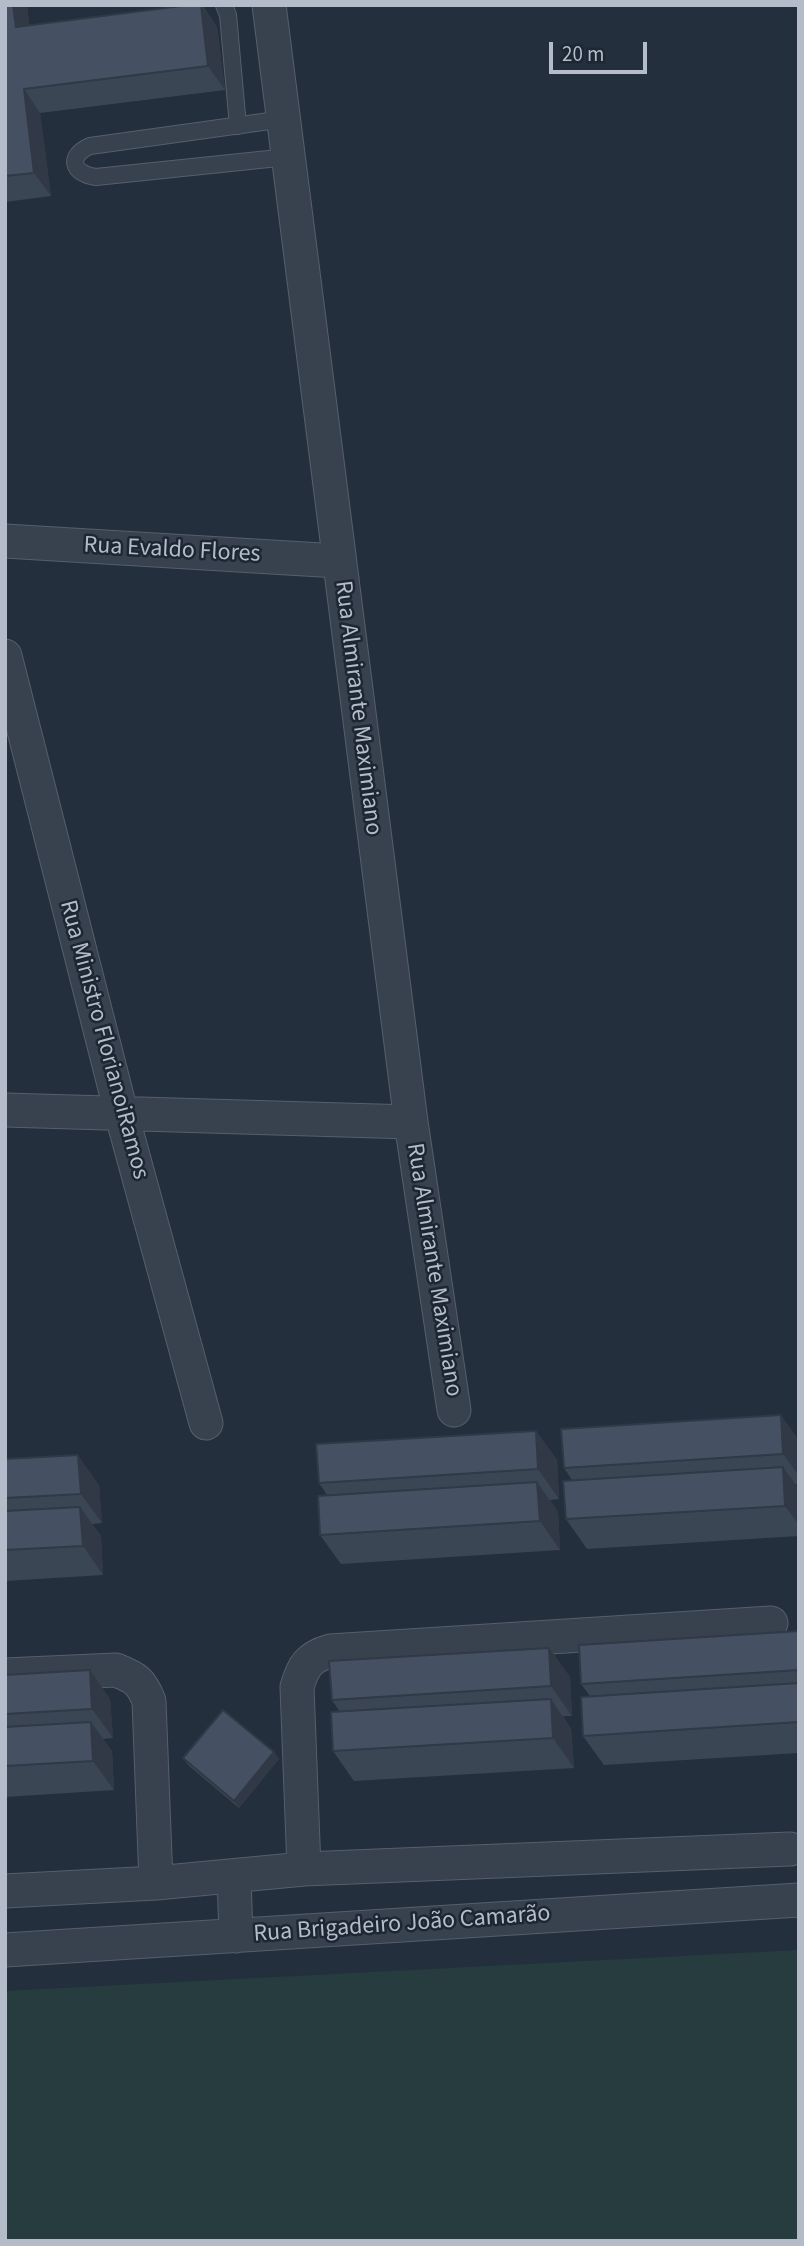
<!DOCTYPE html>
<meta charset="utf-8">
<style>
body{margin:0}
#map{position:relative;width:804px;height:2246px;overflow:hidden;background:#242f3e;font-family:"Source Sans 3",sans-serif}
canvas{display:block}
.frame{position:absolute;inset:0;border:7px solid #b4bcc9;pointer-events:none}
.scale{position:absolute;left:549px;top:42px;width:98px;height:32px;box-sizing:border-box;border:4px solid #b4bcc9;border-top:0;padding-left:9px;font-size:21px;line-height:24px;white-space:nowrap;color:#b4bcc9;-webkit-text-stroke:5px #1d2633;paint-order:stroke}
</style>
<div id="map">
<canvas width="804" height="2246"></canvas>
<div class="frame"></div>
<div class="scale">20 m</div>
</div>
<script>
const c = document.querySelector('canvas').getContext('2d');
c.lineJoin = 'round';
function fill(path, color) { c.fillStyle = color; c.fill(path, 'evenodd'); }
function strokePath(path, color, width, dash) { c.strokeStyle = color; c.lineWidth = width; c.lineCap = dash ? 'butt' : 'round'; c.setLineDash(dash || []); c.stroke(path); }
function label(font, color, halo, rows, align = 'center') {
  c.font = font + ' "Source Sans 3",sans-serif'; c.lineWidth = 5; c.setLineDash([]); c.textBaseline = 'middle'; c.strokeStyle = halo; c.fillStyle = color; for (const [text, x, y, turn = 0] of rows) {
    c.save(); c.translate(x, y); c.rotate((+turn || 0) * Math.PI / 180); c.textAlign = isNaN(turn) ? turn : align; if (halo) c.strokeText(text, 0, 0); c.fillText(text, 0, 0); c.restore();
  }
}
fill(new Path2D(`
 M799,1950V2241H5V1991Z`), '#263c3f');
const lane = new Path2D(`
 M224,5L228,15L238,126
 M284,119L90,146C67,156 72,174 96,177L288,157`);
const street = new Path2D(`
 M269,5L411,1122L454,1410
 M5,541L338,561
 M5,656L121,1112L206,1423
 M5,1110L411,1122
 M5,1675L116,1670C136,1678 141,1681 149,1701L156,1883
 M304,1869L297,1687C303,1666 309,1657 330,1651L771,1623
 M234,1877L236,1936
 M5,1891L156,1883L304,1869L790,1849
 M5,1950L799,1900`);
strokePath(lane, '#565f6c', 18);
strokePath(street, '#565f6c', 35);
strokePath(lane, '#38414e', 16);
strokePath(street, '#38414e', 33);
fill(new Path2D(`
 M5,5H27L29,25L189,5H202L217,27L225,90L40,113L51,196L5,202Z
 M536,1431L557,1460L559,1499L550,1500L558,1512L560,1550L341,1564L320,1535L327,1495L319,1483Z
 M799,1440V1484L795,1485L799,1489V1536L587,1549L566,1519L572,1480L564,1468Z
 M5,1459L99,1485L102,1523L92,1524L101,1536L103,1575L5,1581Z
 M799,1631V1753L604,1765L583,1736L590,1696L581,1684Z
 M549,1648L570,1677L572,1716H563L571,1729L574,1768L354,1781L333,1751L340,1712L332,1700Z
 M5,1675L110,1699L113,1738L103,1739L112,1751L114,1790L5,1797Z
 M274,1752L279,1759L239,1808L188,1765L183,1758Z`), '#3b4654');
fill(new Path2D(`
 M13,5H27L32,50L16,27Z
 M201,5L217,27L225,90L208,66Z
 M24,89L40,113L51,196L34,173Z
 M781,1415L799,1440V1476L783,1454Z
 M536,1431L557,1460L559,1499L538,1469Z
 M78,1455L99,1485L102,1523L81,1494Z
 M783,1467L799,1489V1525L785,1506Z
 M537,1482L558,1512L560,1550L540,1521Z
 M80,1507L101,1536L103,1575L83,1546Z
 M549,1648L570,1677L572,1716L551,1686Z
 M90,1670L110,1699L113,1738L92,1709Z
 M551,1699L571,1729L574,1768L553,1738Z
 M91,1722L112,1751L114,1790L93,1761Z
 M274,1752L279,1759L239,1808L234,1801Z`), '#303945');
const building = new Path2D(`
 M5,5H13L16,27L189,5H201L208,66L24,89L34,173L5,176Z
 M781,1415L783,1454L564,1468L561,1429Z
 M536,1431L538,1469L319,1483L316,1444Z
 M78,1455L81,1494L5,1498V1459Z
 M783,1467L785,1506L566,1519L563,1481Z
 M537,1482L540,1521L320,1535L318,1496Z
 M80,1507L83,1546L5,1550V1511Z
 M799,1631V1670L581,1684L579,1645Z
 M549,1648L551,1686L332,1700L329,1661Z
 M90,1670L92,1709L5,1714V1675Z
 M799,1683V1722L583,1736L581,1697Z
 M551,1699L553,1738L333,1751L331,1712Z
 M223,1710L274,1752L234,1801L183,1758Z
 M91,1722L93,1761L5,1766V1727Z`);
fill(building, '#455162');
strokePath(building, '#303945', 2);
label('24px', '#b4bcc9', '#1d2633', [
 ["Rua Evaldo Flores",172,551,3],
 ["Rua Almirante Maximiano",357,708,83],
 ["Rua Ministro FlorianoiRamos",103,1040,75],
 ["Rua Almirante Maximiano",433,1270,81],
 ["Rua Brigadeiro João Camarão",402,1925,-4]
]);
</script>
